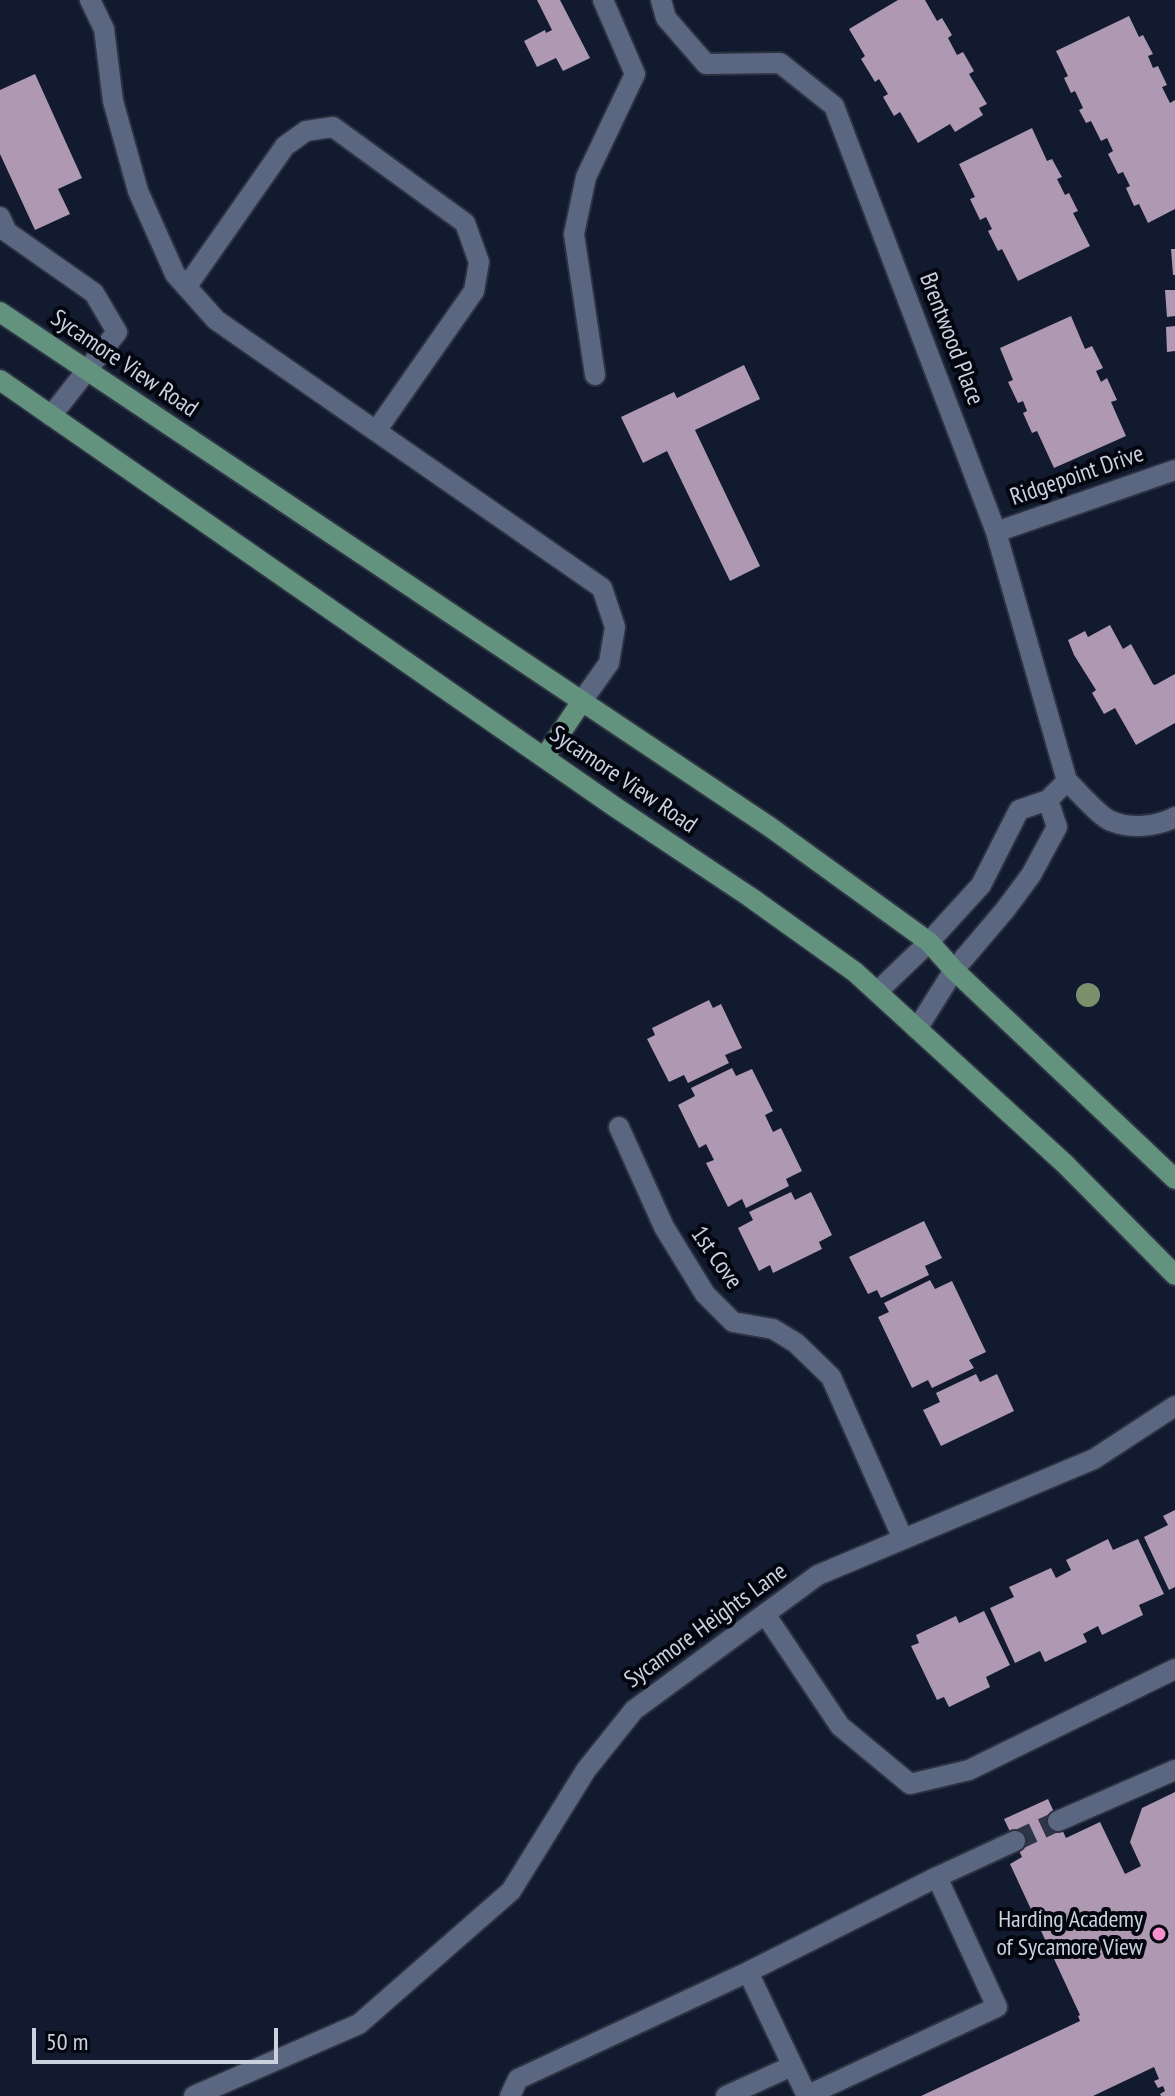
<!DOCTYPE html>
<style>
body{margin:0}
#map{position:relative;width:1175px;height:2096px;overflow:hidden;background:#111a2e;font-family:"PT Sans Narrow",sans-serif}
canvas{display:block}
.scale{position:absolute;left:32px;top:2028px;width:246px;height:36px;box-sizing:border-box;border:4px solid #cad2e0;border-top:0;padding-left:10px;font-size:24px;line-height:28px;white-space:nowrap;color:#cad2e0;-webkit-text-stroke:6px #03060e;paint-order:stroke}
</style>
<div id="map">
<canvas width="1175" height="2096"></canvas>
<div class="scale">50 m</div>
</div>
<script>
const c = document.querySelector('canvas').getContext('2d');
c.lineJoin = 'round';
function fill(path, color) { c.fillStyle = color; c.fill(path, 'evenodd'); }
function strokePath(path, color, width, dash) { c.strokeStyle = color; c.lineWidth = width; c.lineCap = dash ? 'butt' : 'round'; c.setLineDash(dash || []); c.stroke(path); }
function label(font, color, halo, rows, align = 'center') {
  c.font = font + ' "PT Sans Narrow",sans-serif'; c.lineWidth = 8; c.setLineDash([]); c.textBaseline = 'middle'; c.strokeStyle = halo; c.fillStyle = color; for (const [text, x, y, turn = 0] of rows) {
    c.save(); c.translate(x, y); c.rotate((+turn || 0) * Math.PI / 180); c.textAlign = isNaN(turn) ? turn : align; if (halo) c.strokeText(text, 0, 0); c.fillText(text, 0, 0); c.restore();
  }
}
fill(new Path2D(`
 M537,0H560L590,58L563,71L556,58L537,67L524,41L545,30L546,33L552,30Z
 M898,0H925L937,21L942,18L952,35L948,38L957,55L963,52L974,71L969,74L987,104L979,108L983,115L955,132L950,124L918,143L900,112L894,116L883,97L888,94L879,79L875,82L861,59L865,56L849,29Z
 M1129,16L1139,37L1143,35L1153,54L1148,56L1153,68L1158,66L1167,85L1162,87L1170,103L1175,100V209L1148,223L1139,204L1134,206L1126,188L1130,186L1123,172L1118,174L1108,154L1113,151L1107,138L1101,141L1091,121L1086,123L1079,110L1083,108L1075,91L1071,93L1064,78L1068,76L1056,51Z
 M35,74L82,178L58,189L70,214L35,230L0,154V90Z
 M1032,128L1047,161L1052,159L1062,177L1057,179L1065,195L1069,193L1078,211L1073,213L1090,246L1018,281L1002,249L998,251L988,231L992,229L986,217L980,220L970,199L975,197L959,164Z
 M1171,249H1175V275H1173Z
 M1165,290H1175V316L1167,317Z
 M1071,316L1085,349L1092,346L1103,368L1096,371L1101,382L1107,378L1117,400L1111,402L1126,436L1054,468L1037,431L1032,433L1023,413L1027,411L1023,401L1018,403L1008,382L1013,380L1000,348Z
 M1175,326V351L1167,352L1166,327Z
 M744,365L760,399L695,430L760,566L730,581L667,451L643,463L621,417L674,392L677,398Z
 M1110,625L1123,649L1131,644L1153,684L1155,685L1175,674V723L1136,745L1115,708L1104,714L1092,693L1096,690L1074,655L1068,640L1085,631L1088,637Z
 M709,1000L713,1008L721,1004L742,1048L725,1055L729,1063L688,1083L684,1075L669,1082L647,1039L655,1035L652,1028Z
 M732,1068L736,1076L752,1069L773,1111L765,1115L773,1132L781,1128L802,1171L786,1179L789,1186L746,1208L742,1199L728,1207L706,1163L714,1160L706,1144L699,1148L678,1105L695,1096L691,1088Z
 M791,1192L795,1200L811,1192L832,1235L819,1242L822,1249L773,1273L770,1265L759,1271L738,1228L753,1220L749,1212Z
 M924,1221L942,1258L925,1266L929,1275L881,1298L877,1290L868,1294L849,1257Z
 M930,1280L935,1289L952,1281L986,1352L969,1360L974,1368L932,1388L928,1380L912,1388L878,1317L889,1312L884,1303Z
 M976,1374L980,1382L997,1374L1014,1411L941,1446L923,1410L940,1402L936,1393Z
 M1175,1510V1587L1169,1590L1144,1537L1168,1525L1163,1516Z
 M1108,1539L1113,1550L1138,1539L1164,1594L1139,1605L1143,1615L1102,1635L1098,1626L1083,1634L1087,1642L1045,1662L1040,1651L1015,1663L990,1608L1014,1597L1009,1587L1051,1568L1056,1578L1071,1570L1066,1560Z
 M984,1611L1010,1665L986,1677L990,1687L949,1707L944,1697L937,1700L911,1646L919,1643L916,1635L956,1616L959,1623Z
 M1175,1792V2096H1161L1160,2094L1165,2091L1163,2086L1158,2088L1154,2081L1159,2079L1154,2067L1093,2096H921L1080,2021L1078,2016L1080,2015L1010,1864L1022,1857L1004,1819L1048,1799L1066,1838L1100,1822L1125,1874L1141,1866L1130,1842L1142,1808Z`), '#af99b2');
strokePath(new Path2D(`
 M1015,1841L1058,1821`), '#2d3649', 20, [20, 10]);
const minor = new Path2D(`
 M90,0L104,29L113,101L138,191L175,274L216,320L602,588L615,627L609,663L582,701
 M661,0L666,18L706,64L780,63L834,106L996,532L1067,781L1048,800L1019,810L981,885L929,942L877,992
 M0,217L7,232L94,293L117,332L51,416
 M187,286L285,146L306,131L333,127L465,223L479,262L474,291L376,431
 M595,375L574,234L586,177L635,74L603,0
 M996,532L1175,470
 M1067,781C1077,790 1100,817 1111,821C1130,829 1157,827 1175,817
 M917,1029L954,970L1005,910L1031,875L1057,827L1048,800
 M619,1127L664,1227L705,1294L733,1322L773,1329L796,1343L831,1377L903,1539
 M765,1614L840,1726L910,1784L969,1770L1175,1669
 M1058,1821L1175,1770
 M937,1877L1015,1841
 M748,1972L807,2096
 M194,2096L359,2024L511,1891L586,1770L634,1710L818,1575L1094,1459L1175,1406
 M510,2096L518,2079L748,1972L937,1877L997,2007L806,2096
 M726,2096L792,2066`);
const major = new Path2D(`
 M0,312L770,827L929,942L954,970L1175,1179
 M0,380L615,807L750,897L855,972L1065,1164L1175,1275
 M544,758L582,701`);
strokePath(minor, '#2d3242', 24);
strokePath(major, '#2d3242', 24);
strokePath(minor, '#5b6780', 20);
strokePath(major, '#63937f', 20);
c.fillStyle = '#7a906c';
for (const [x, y] of [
 [1088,995]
]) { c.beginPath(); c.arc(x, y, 12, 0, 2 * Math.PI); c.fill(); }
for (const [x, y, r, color] of [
 [1159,1934,8,"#f890cc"]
]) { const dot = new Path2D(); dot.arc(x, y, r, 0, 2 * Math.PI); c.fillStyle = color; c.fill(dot); strokePath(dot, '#03060e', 3); }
label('24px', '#cad2e0', '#03060e', [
 ["Brentwood Place",951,339,69],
 ["Sycamore View Road",124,364,34],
 ["Ridgepoint Drive",1077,476,-19],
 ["Sycamore View Road",623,780,34],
 ["1st Cove",716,1258,55],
 ["Sycamore Heights Lane",706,1626,-36]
]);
label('24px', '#cad2e0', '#03060e', [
 ["Harding Academy",1143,1920],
 ["of Sycamore View",1143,1948]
], 'right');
</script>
